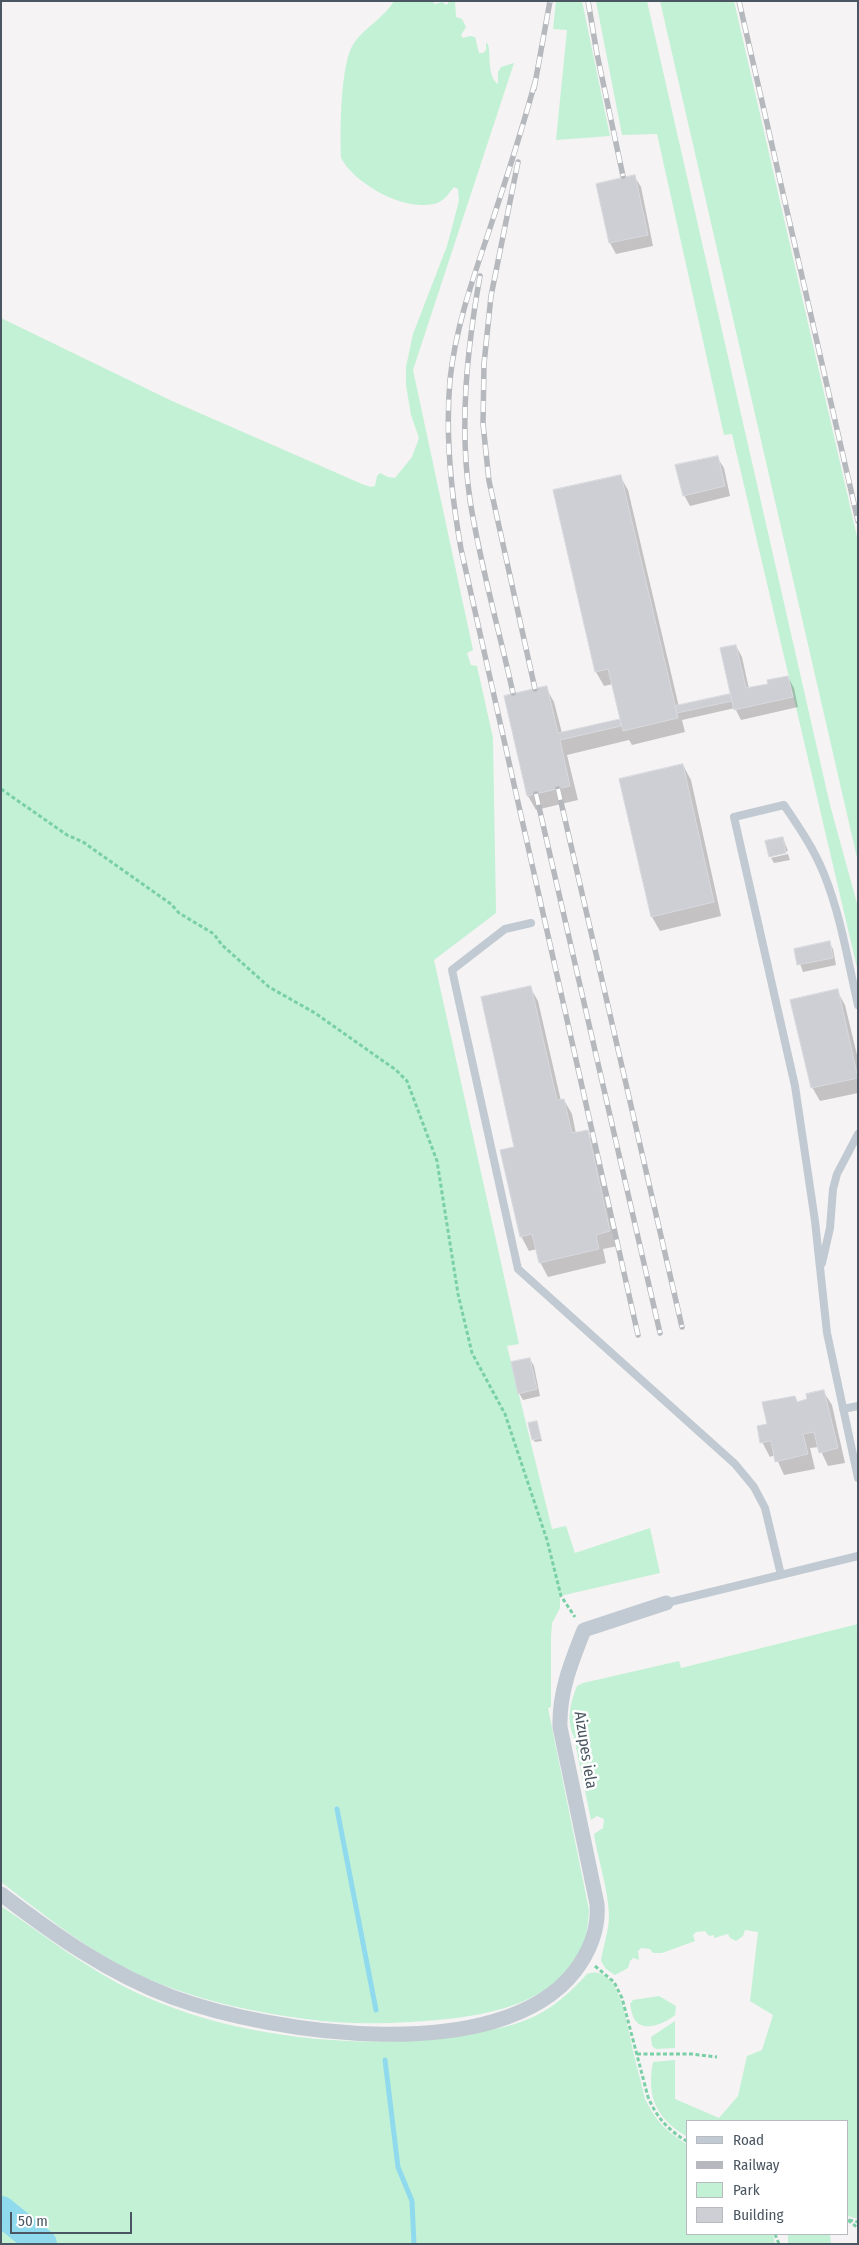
<!DOCTYPE html>
<style>
body{margin:0}
#map{position:relative;width:859px;height:2245px;overflow:hidden;background:#f5f3f3;font-family:"Fira Sans Condensed",sans-serif}
canvas{display:block}
.frame{position:absolute;inset:0;border:2px solid #4a5661;pointer-events:none}
.legend{position:absolute;left:686px;top:2120px;width:162px;height:115px;box-sizing:border-box;background:#fff;border:1px solid #b7bbc0;margin:0;padding:6px 9px;list-style:none;font-size:15px;color:#4a5661}
.legend li{display:flex;align-items:center;gap:10px;height:25px}
.legend b{width:25px;border:1px solid #b7bbc0}
.scale{position:absolute;left:10px;top:2212px;width:122px;height:22px;box-sizing:border-box;border:2px solid #4a5661;border-top:0;padding-left:6px;font-size:15px;line-height:18px;white-space:nowrap;color:#4a5661;-webkit-text-stroke:4px #fff;paint-order:stroke}
</style>
<div id="map">
<canvas width="859" height="2245"></canvas>
<div class="frame"></div>
<ul class="legend">
<li><b style="height:6px;background:#c1cad2"></b>Road</li>
<li><b style="height:6px;background:#b5b8bd"></b>Railway</li>
<li><b style="height:14px;background:#c3f1d5"></b>Park</li>
<li><b style="height:14px;background:#cdcfd5"></b>Building</li>
</ul>
<div class="scale">50 m</div>
</div>
<script>
const c = document.querySelector('canvas').getContext('2d');
c.lineJoin = 'round';
function fill(path, color) { c.fillStyle = color; c.fill(path, 'evenodd'); }
function strokePath(path, color, width, dash) { c.strokeStyle = color; c.lineWidth = width; c.lineCap = dash ? 'butt' : 'round'; c.setLineDash(dash || []); c.stroke(path); }
function label(font, color, halo, rows, align = 'center') {
  c.font = font + ' "Fira Sans Condensed",sans-serif'; c.lineWidth = 5; c.setLineDash([]); c.textBaseline = 'middle'; c.strokeStyle = halo; c.fillStyle = color; for (const [text, x, y, turn = 0] of rows) {
    c.save(); c.translate(x, y); c.rotate((+turn || 0) * Math.PI / 180); c.textAlign = isNaN(turn) ? turn : align; if (halo) c.strokeText(text, 0, 0); c.fillText(text, 0, 0); c.restore();
  }
}
fill(new Path2D(`
 M394,1H432L435,4L442,2L447,5L449,1H455L456,17L462,19L466,27L461,35L463,38L470,36L475,37L479,53H483L486,50V43L488,44C491,55 487,77 498,84V72L501,67L514,63L413,370L473,650L467,653L471,665L477,666L493,738L496,913L434,960L519,1344L507,1346L552,1529L566,1526L575,1553L650,1528L660,1573L560,1596V1608L552,1623L551,1637V1707L548,1708L589,1910C588,1924 587,1938 581,1951C549,2011 471,2018 411,2022C376,2024 340,2024 306,2019C258,2013 208,2002 163,1985C102,1962 52,1921 1,1882V318L172,401L362,484L371,487L375,486L377,476L380,473L388,477L395,478L412,457L419,438L411,415L406,385V367L413,334L447,246L459,201L458,189L454,187C449,193 445,200 437,203C406,213 356,185 341,158C340,132 340,63 354,43C365,27 384,18 394,1Z
 M556,1H582L610,136L556,140L567,30L553,29Z
 M596,1H647L830,805L858,907V972L732,434L724,435L657,134L622,135Z
 M660,1H734L858,541V862Z
 M858,1624V2219L848,2216V2121H688V2137C657,2120 646,2097 653,2062L675,2060V2099L719,2118L738,2096L747,2056L762,2050L773,2015L750,2001L758,1932L745,1930L743,1936L736,1941L730,1938L728,1934L714,1938V1935L709,1936L705,1931L696,1932L693,1935L695,1941L662,1953H653L650,1949L641,1948L638,1951L639,1960L633,1958L630,1961L628,1968L615,1975L606,1969L601,1961C603,1946 609,1932 609,1915C608,1887 598,1861 594,1834L603,1828L604,1819L597,1816L591,1820L574,1737C566,1720 570,1703 577,1686L583,1683L679,1661L681,1668Z
 M1,1906C45,1936 87,1969 135,1992C231,2038 364,2052 468,2034C489,2030 511,2027 531,2018C553,2008 571,1992 587,1974C616,1963 625,2014 629,2032C633,2054 640,2077 645,2099C657,2123 666,2131 688,2145V2234H773L775,2244H1Z
 M659,1996L676,2006L675,2015C666,2023 644,2033 635,2020C632,2016 631,2008 630,2004L633,2000Z
 M675,2021V2048L656,2049L652,2046L651,2037Z
 M788,2234H830L831,2244H788Z`), '#c3f1d5');
fill(new Path2D(`
 M635,177L641,187L653,246L616,254L610,243L598,185Z
 M717,457L724,468L730,496L690,506L684,495Z
 M620,476L628,490L679,707L730,695L733,700L736,646L742,657L749,689L769,684L788,677L794,688L798,707L741,720L735,708L682,720L685,732L632,745L629,740L567,755L578,800L536,810L528,796L506,696L546,688L554,702L562,733L621,720L613,684L604,686L596,672Z
 M683,765L691,780L721,916L660,931L652,917Z
 M783,838L788,851L770,855Z
 M788,854L790,860L774,863L771,858Z
 M829,943L833,949L836,965L803,972L795,950Z
 M530,987L538,1001L561,1101L564,1100L572,1114L576,1134L587,1131L595,1146L618,1246L603,1249L606,1263L548,1277L540,1262L537,1249L529,1251L521,1236L515,1148Z
 M837,991L845,1005L858,1059V1093L820,1101L812,1087Z
 M530,1359L534,1366L540,1396L523,1400L519,1393Z
 M823,1391L832,1405L845,1463L828,1466L819,1447L810,1448L815,1469L784,1475L775,1455L770,1457L762,1442L768,1425L795,1397L798,1403L809,1400Z
 M536,1422L542,1441L535,1442L533,1439Z`), '#0003');
strokePath(new Path2D(`
 M337,1809L376,2010
 M385,2060L398,2167L412,2201L414,2244`), '#90daee', 5);
strokePath(new Path2D(`
 M1,2211L42,2244`), '#90daee', 30);
const building = new Path2D(`
 M635,175L648,235L609,243L596,184Z
 M718,456L725,486L683,496L675,465Z
 M621,475L678,718L623,731L608,669L595,672L553,490Z
 M736,645L746,688L768,684L767,680L788,676L793,697L734,710L720,648Z
 M547,686L558,733L620,719L621,726L560,740L570,786L527,796L504,696Z
 M730,694L732,701L677,713L675,706Z
 M683,764L714,902L651,917L619,779Z
 M783,837L786,853L769,857L765,841Z
 M830,941L833,958L797,965L794,949Z
 M531,986L557,1100L564,1099L572,1133L588,1130L610,1231L596,1235L599,1249L539,1263L532,1234L520,1237L500,1150L514,1147L481,997Z
 M838,989L858,1078L811,1088L790,1000Z
 M530,1358L537,1389L518,1394L511,1362Z
 M824,1390L838,1448L819,1453L814,1432L803,1434L808,1454L775,1462L771,1441L760,1443L757,1426L767,1424L762,1402L795,1396L797,1402L807,1399L806,1394Z
 M537,1421L541,1438L532,1440L528,1423Z`);
fill(building, '#cdcfd5');
strokePath(building, '#d7d9de', 1);
strokePath(new Path2D(`
 M1,789L67,835L83,842L171,904L179,913L214,934L222,945L269,987L315,1013L396,1070L407,1081L437,1161L458,1294L472,1353L505,1414L547,1540L561,1596L575,1617
 M595,1966L614,1982L622,1998L648,2097C657,2118 668,2130 688,2142
 M637,2054H692L717,2057
 M848,2220L858,2228
 M849,2220L858,2222
 M775,2234L779,2244`), '#7ad0a6', 3, [4, 2.5]);
strokePath(new Path2D(`
 M531,923L505,929L452,970L518,1269L735,1464L754,1487L765,1508L781,1575
 M858,1005C848,962 841,916 824,874C814,849 799,827 784,805L734,817L795,1086L815,1221L827,1333L858,1478
 M822,1263L830,1228L833,1189L837,1174L858,1134
 M843,1409L858,1406
 M666,1603L858,1556`), '#c1cad2', 8);
strokePath(new Path2D(`
 M1,1894C55,1935 108,1973 172,1997C272,2034 500,2068 575,1971C590,1951 599,1929 597,1904L560,1727C559,1692 571,1663 584,1630L666,1603`), '#c1cad2', 15);
const rail = new Path2D(`
 M588,1L597,54L623,176
 M739,1L858,521
 M535,82C521,134 504,186 487,237C471,284 455,331 450,380C445,437 451,493 461,549L638,1335
 M534,89L550,1
 M518,162L491,296L484,364L483,424L489,481L535,689
 M480,276C467,349 459,425 470,500C480,565 499,629 513,693
 M558,789L682,1327
 M536,794L660,1333`);
strokePath(rail, '#b5b8bd', 5.5);
strokePath(rail, '#fff', 4, [11]);
label('16px', '#4a5661', '#fff', [
 ["Aizupes iela",585,1750,81]
]);
</script>
